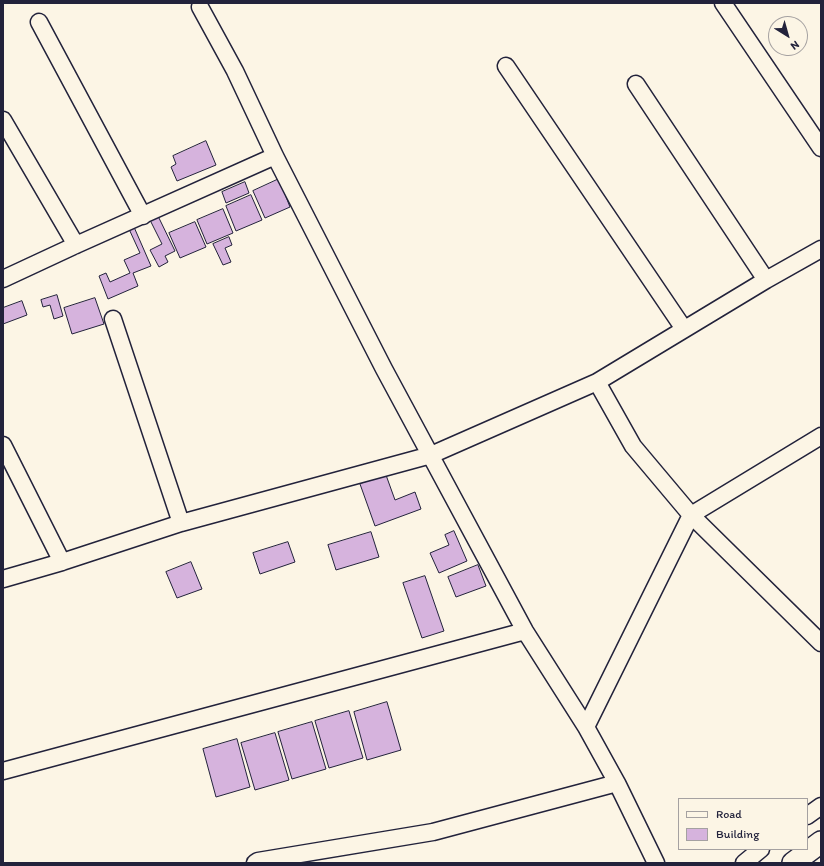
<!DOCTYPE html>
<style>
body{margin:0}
#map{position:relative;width:824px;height:866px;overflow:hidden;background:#fcf5e5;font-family:Itim,sans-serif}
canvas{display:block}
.frame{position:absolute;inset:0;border:4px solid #22223b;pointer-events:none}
.legend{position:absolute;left:678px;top:798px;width:130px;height:52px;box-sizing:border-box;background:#fcf5e5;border:1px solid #a5a1a1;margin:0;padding:5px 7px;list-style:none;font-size:12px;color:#22223b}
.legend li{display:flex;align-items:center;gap:8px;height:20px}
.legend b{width:20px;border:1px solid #a5a1a1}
.north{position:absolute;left:768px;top:16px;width:40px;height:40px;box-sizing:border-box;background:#fcf5e5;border:1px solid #a5a1a1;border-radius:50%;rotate:143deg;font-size:11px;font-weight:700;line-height:16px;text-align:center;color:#22223b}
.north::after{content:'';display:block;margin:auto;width:14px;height:18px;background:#22223b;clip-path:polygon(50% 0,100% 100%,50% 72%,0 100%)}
</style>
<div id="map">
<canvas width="824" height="866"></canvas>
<div class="frame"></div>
<ul class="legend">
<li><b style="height:5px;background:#fcf5e5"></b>Road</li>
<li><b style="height:11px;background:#d6b3dd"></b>Building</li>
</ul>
<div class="north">N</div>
</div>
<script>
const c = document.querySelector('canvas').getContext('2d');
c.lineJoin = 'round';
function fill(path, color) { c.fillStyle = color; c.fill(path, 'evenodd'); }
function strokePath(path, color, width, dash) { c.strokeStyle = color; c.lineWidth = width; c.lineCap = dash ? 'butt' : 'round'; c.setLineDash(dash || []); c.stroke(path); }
const building = new Path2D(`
 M206,141L216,165L177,181L171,167L176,164L173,156Z
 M279,179L290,207L265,218L253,191Z
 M245,182L249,193L226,203L222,192Z
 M251,195L262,220L236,231L226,206Z
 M223,209L233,233L207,244L197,220Z
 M158,216L175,251L165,256L168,262L159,267L150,250L162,244L150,220Z
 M195,222L206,247L180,258L169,233Z
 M134,227L151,266L133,273L138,286L108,299L99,276L106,273L110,282L130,273L124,260L140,253L129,229Z
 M229,237L232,245L225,248L231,262L223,265L213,244Z
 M57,295L63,316L54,319L50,305L43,307L41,300Z
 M95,298L104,324L72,334L64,308Z
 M22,301L27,315L3,324V308Z
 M386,475L395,500L415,492L421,509L375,526L360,484Z
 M454,531L467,561L439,573L430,553L449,545L445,535Z
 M371,532L379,557L336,570L328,545Z
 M288,542L295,562L260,574L253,553Z
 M191,562L202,589L177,598L166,572Z
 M478,565L486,586L456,597L448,577Z
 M425,576L444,631L422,638L403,583Z
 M387,702L401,750L367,760L354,712Z
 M349,711L363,758L329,768L315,721Z
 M312,722L326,769L292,779L278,732Z
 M275,733L289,780L255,790L241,743Z
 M237,739L250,787L216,797L203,749Z`);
fill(building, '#d6b3dd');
strokePath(building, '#22223b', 1);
const minor = new Path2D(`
 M723,3L821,148
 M200,7L235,71L275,156L384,369L525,631L586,727L617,783L656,863
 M39,22L143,216
 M506,66L684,329
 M636,84L766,280
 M3,120L76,245
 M3,279L76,245L275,156
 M113,319L181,523
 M597,382L633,446L691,515L821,643
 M3,445L62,562
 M3,579L62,562L181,523L431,455L597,382L766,280L821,249
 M586,727L691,515L821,436
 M3,771L525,631
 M807,816L821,806
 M255,863L258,861L433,832L617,783
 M744,863L761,849`);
const tertiary = new Path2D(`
 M793,863L821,842`);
strokePath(minor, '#22223b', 19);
strokePath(tertiary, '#22223b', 24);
strokePath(minor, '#fcf5e5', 16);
strokePath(tertiary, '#fcf5e5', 21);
</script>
